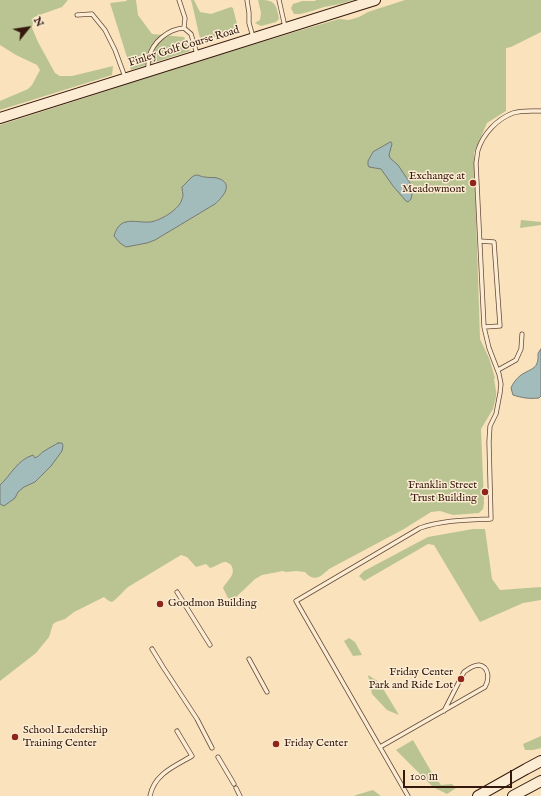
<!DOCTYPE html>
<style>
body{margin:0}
#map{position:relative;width:541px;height:796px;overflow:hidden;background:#f9e2bc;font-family:"IM FELL English",serif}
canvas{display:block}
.north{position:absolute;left:8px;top:8px;width:40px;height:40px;-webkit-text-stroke:3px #fbecd3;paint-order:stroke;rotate:60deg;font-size:11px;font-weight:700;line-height:16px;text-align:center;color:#35180d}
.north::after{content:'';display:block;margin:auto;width:14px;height:18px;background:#35180d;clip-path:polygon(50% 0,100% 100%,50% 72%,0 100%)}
.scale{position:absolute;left:403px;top:770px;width:109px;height:18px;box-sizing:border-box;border:2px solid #35180d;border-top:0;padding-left:5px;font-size:12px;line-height:14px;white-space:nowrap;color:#35180d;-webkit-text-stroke:3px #fbecd3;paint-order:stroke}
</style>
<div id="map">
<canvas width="541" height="796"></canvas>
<div class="north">N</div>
<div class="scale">100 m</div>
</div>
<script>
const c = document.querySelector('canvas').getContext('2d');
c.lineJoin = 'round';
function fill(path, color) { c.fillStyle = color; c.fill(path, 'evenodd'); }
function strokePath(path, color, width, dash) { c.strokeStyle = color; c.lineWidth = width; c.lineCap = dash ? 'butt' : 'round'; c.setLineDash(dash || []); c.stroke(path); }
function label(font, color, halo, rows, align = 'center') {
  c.font = font + ' "IM FELL English",serif'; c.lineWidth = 3; c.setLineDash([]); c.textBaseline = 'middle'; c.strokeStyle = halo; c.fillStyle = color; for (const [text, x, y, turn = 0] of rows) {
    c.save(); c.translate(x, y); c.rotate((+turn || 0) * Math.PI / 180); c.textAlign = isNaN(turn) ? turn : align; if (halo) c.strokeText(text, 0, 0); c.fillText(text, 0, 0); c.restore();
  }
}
fill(new Path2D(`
 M0,0H68L62,7L34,17L32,28L38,42L55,73L60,76H72L113,66L112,75L0,110V101L28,89L32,85L40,70L37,65L16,55L0,45Z
 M126,0H136L138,15L152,34L184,37L190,51L131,70L110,3L127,1Z
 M191,0H194L200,12L211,14L231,7L233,8L238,28L236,30L218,35L207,41L201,42C197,28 195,14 191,0Z
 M258,0C274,0 276,2 279,19L276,22L261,26L255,23L260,20L261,13Z
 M316,0H353L340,4L324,7L312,11L300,14H294L291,8L293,4L302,1H315Z
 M405,0H541V32L511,47L506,48V111L487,123L474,153L480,339L489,358L495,378L494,379L496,391V397L493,409L481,429L484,503L483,509L479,513L453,515L440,511L431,512L404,529L329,569C319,578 314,582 305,572L296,571L286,572L283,571L262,575L255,579L234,599L231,600L228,598L223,588C227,580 237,575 231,565C230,564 227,562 226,562C222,561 215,567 210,568L206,564L196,567L187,557L181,555L128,587C122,592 118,598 112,602L109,601L104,597L74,612L65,619L56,622L53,624L49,637L36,653L0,681V125C113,89 225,52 339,19L349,20L359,17L368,12Z
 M521,220L541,222V225L520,228Z
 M473,529H485L492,579L500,590L541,587V600L523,603L480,622L434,545L428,544L364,581L359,576L364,571L428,537Z
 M349,638L355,642L362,655L353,656L344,641Z
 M368,675L379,682L399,715L387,710L372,694Z
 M541,736V748L533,750H525L523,744Z
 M413,740L432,773L441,785L452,784L456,788L447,794L433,787L396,750Z
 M373,790L381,796H354L356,795Z`), '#bac493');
const water = new Path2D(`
 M391,142L392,144L389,155L390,158L398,165L410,183L412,195L411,199L408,202L406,201L393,186L381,169C377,168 373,168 369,167L368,165V161L373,152Z
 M196,175C200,175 201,177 205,177C209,178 213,177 217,178C235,183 223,197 215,204L155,240L147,243L126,247L120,243L114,236C120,215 134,223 150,222C160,221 180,209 182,199C184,195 182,191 182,187L192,177Z
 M541,349V396L539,398C530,399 522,398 513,395L511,388C513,383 516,379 521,375C532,368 539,369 538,354Z
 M58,443H62L63,446L62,451L51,466L35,482L24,487L18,492L15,498L4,506L0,504V485C11,475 17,460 33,455L35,458C40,456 41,452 46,450C50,447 54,446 58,443Z`);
fill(water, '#a1bcba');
strokePath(water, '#767a75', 1);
const lane = new Path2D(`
 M179,0L185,18L184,28
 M247,0L249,13V23L253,37
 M279,0L285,27
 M77,15L92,14L105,30L115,50L125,77
 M148,70C148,66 148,61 149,57C153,42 168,29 184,28L191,34L197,54
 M480,241L494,242L500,326L484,327
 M498,370L516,360L521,349L522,334
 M177,592L210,645
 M152,649L163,667L197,719L212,748
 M249,659L267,692
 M380,747L485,687C489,680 490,667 479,665C473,665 468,669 464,672L444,711
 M218,757L234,784
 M236,788L240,796
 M150,796C154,774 175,766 192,756L177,731
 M408,796L296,601L420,528C443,520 467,520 491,519L489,442L490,426L496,414L500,393L501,384L499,374L489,348L484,327L476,163C477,159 477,154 478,150C483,134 497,119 513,113C522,110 532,111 541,111`);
const secondary = new Path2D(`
 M0,118L375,0
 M478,796L526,769L541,761
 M513,796L541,781`);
strokePath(lane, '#664a39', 5);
strokePath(secondary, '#35180d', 12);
strokePath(lane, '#fbecd3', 3.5);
strokePath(secondary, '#fbecd3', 10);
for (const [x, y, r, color] of [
 [473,183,4,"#8f2418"],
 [485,492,4,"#8f2418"],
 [160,604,4,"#8f2418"],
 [461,679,4,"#8f2418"],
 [15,737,4,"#8f2418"],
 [276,744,4,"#8f2418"]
]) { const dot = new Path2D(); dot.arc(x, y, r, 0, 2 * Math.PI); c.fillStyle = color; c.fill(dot); strokePath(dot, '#fbecd3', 1.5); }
label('11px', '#35180d', '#fbecd3', [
 ["Finley Golf Course Road",184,47,-17]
]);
label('11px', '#35180d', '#fbecd3', [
 ["Exchange at",465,177],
 ["Meadowmont",465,190],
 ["Franklin Street",477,486],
 ["Trust Building",477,499],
 ["Goodmon Building",168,604,"left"],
 ["Friday Center",453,673],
 ["Park and Ride Lot",453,686],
 ["School Leadership",23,731,"left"],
 ["Training Center",23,744,"left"],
 ["Friday Center",284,744,"left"]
], 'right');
</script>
